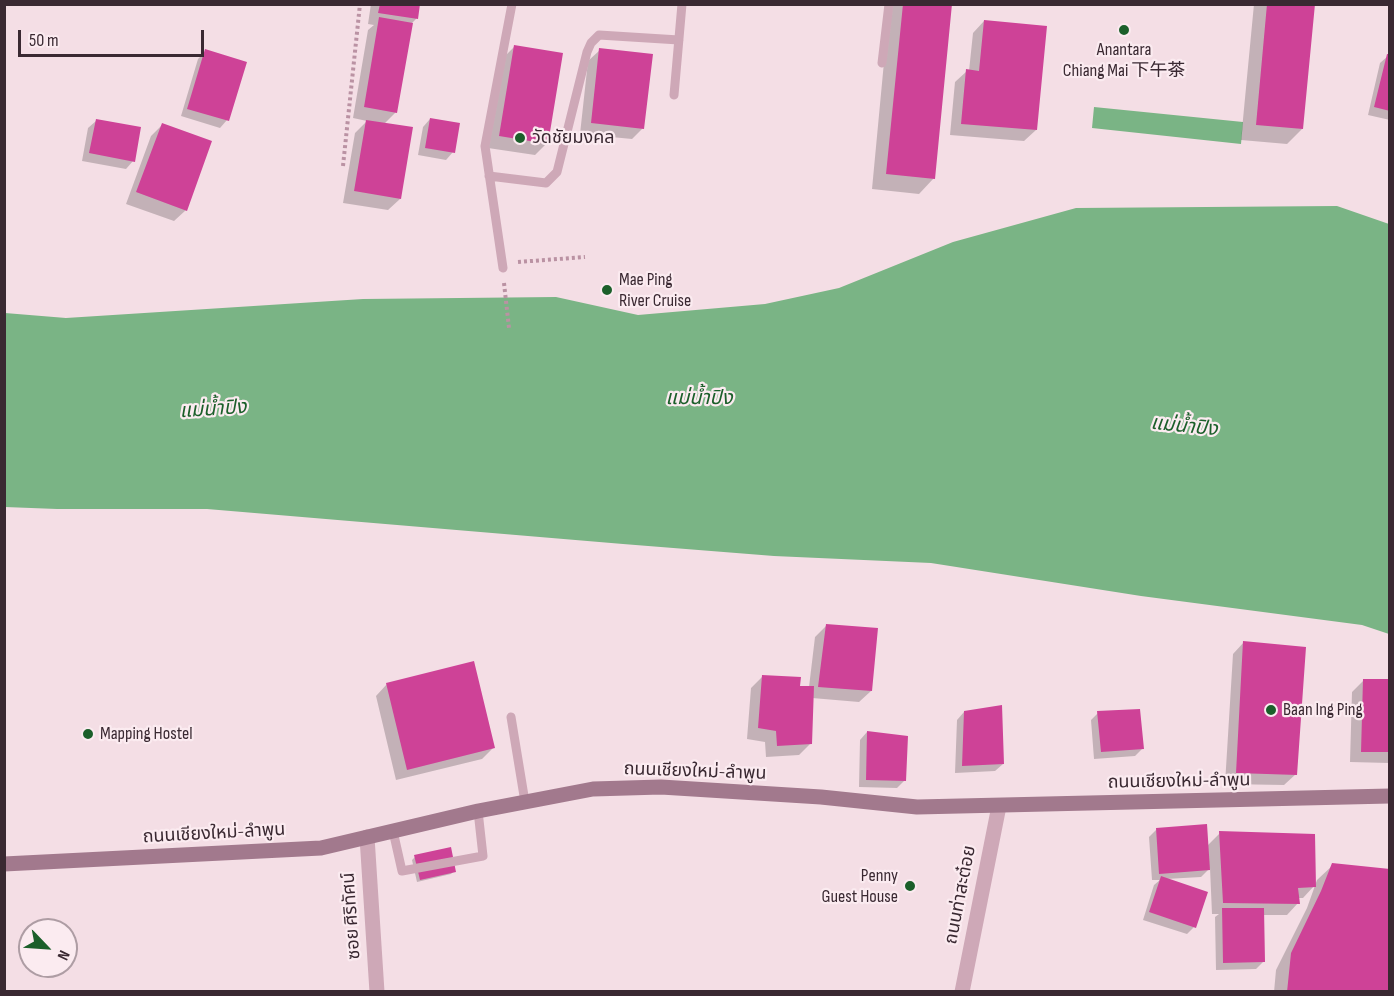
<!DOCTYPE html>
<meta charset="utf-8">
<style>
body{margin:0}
#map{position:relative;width:1394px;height:996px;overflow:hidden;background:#f4dee5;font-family:"Sofia Sans Condensed",sans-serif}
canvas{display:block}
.frame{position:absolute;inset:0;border:6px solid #3a2932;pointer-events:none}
.north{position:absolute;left:18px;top:918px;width:60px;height:60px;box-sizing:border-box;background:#fbebf0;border:2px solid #ae9da4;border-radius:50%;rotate:115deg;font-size:16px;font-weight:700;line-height:24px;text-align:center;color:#3a2932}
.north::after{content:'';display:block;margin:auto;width:21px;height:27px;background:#1b5f2a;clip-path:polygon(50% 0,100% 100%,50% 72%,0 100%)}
.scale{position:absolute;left:18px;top:30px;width:186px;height:27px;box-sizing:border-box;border:3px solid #3a2932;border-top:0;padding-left:8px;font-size:18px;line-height:21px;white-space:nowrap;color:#3a2932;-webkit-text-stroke:4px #fbebf0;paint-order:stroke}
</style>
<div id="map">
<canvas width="1394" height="996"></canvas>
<div class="frame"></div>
<div class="north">N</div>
<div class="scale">50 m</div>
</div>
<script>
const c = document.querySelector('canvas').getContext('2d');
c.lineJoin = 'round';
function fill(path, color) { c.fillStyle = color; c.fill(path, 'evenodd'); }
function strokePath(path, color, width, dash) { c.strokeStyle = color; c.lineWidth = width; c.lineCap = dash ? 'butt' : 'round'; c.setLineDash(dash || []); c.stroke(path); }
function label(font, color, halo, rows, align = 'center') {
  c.font = font + ' "Sofia Sans Condensed","Noto Sans SC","Noto Sans Thai",sans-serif'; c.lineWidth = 4.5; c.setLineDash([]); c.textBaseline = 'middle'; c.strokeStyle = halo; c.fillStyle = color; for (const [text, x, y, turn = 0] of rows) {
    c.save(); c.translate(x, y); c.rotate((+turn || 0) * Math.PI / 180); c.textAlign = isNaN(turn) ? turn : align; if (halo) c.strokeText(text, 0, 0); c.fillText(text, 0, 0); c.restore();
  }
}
fill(new Path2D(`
 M1094,107L1243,122L1241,144L1092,128Z
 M1337,206L1389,224V634L1362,625L1141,596L931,563L774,556L623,544L207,509H57L5,507V313L66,318L363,299L556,297L638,315L765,304L839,288L953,242L1076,208Z`), '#7ab485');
fill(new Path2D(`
 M371,4H419L416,19L411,24L396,112L384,124L400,199L388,210L343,203L355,133L367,121L353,118L368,30L374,25L368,24Z
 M893,4H951L934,178L919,194L872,189L889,9Z
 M1254,4H1314L1302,129L1287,144L1241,140Z
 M984,21L1036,130L1024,141L950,135L955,82L967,71H969L973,33Z
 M514,47L546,144L535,155L488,148L503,58Z
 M600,50L643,128L632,139L580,134L588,61Z
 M206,51L227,120L220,128L181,116L198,59Z
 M1388,56H1390V120L1368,115L1380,63Z
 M430,119L453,152L446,160L418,155L423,127Z
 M96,121L133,161L126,169L82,161L88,128Z
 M162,125L186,210L174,221L126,204L151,136Z
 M826,626L871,691L859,702L812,698L810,744L799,755L766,757L765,742L747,739L751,688L762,677L798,687H809L815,637Z
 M1244,642L1296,774L1284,785L1225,784L1233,654Z
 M1364,680L1390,681L1389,763L1350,762L1352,692Z
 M387,684L493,748L482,759L396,780L376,696Z
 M964,712L1003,764L995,771L955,773L957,720Z
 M1098,713L1142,749L1135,756L1094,759L1091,720Z
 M867,732L905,780L897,788L859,787L860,740Z
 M1157,829L1207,846L1220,833L1314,886L1303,898H1298V903L1287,915H1263V962L1256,969L1216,970L1215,917L1219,914H1212L1210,868L1201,877L1166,879L1194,927L1187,934L1143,920L1154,885L1160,880H1152L1149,837Z
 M415,857L454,871L451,874L417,882L412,860Z
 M1333,865L1390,992H1274L1276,970L1307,908L1317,880Z`), '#0003');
fill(new Path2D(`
 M380,4H420L418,19L378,13Z
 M903,4H952L935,179L886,174Z
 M1267,4H1315L1303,129L1256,125Z
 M379,17L413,23L397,113L364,107Z
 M984,20L1047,26L1037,130L961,124L966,69L979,71Z
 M514,45L563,53L548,144L499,136Z
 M599,48L653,54L644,129L591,123Z
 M205,49L247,62L229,121L187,109Z
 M1387,54H1390V111L1374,107Z
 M430,118L460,123L455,153L425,148Z
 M96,119L141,127L135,162L89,153Z
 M366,120L413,127L401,199L354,191Z
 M162,123L212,141L187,211L136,192Z
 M826,624L878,628L872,691L818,687Z
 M1243,641L1306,647L1297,775L1236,773Z
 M474,661L495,748L407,770L386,683Z
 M762,675L801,677L800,686H814L812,744L777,746L776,731L758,728Z
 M1363,679H1390V752H1361Z
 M1002,705L1004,764L962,766L964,711Z
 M1140,709L1144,749L1101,752L1097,711Z
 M867,731L908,736L906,781L866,780Z
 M1207,824L1210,870L1159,874L1156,828Z
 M1219,831L1315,834L1316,887L1298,888L1300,904L1223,903Z
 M451,847L456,872L420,880L414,855Z
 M1332,863L1390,869V992H1287L1291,953L1321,891Z
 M1161,876L1208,892L1196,928L1149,912Z
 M1222,908H1264L1265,962L1223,963Z`), '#ce4297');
strokePath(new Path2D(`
 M343,166L360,4
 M518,262L585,257
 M504,283L509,328`), '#ba92a3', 4, [3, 3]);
strokePath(new Path2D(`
 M882,63L889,4
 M674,95L682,4
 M489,176L546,183L557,172L587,52L591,43L599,35L679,40
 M503,268L485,146L512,4
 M511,717L525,802
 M393,831L402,871L483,856L478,811`), '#cea8b7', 9);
strokePath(new Path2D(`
 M367,837L377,992
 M962,992L999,806`), '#cea8b7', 15);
strokePath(new Path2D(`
 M4,864L321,848L478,811L593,789L661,787L821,797L917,807L1390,796`), '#a2798d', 15);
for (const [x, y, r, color] of [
 [1124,30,6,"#1b5f2a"],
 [520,138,6,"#1b5f2a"],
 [607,290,6,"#1b5f2a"],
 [1271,710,6,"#1b5f2a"],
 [88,734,6,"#1b5f2a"],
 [910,886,6,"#1b5f2a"]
]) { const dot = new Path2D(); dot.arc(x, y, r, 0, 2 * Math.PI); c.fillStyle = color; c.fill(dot); strokePath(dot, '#fbebf0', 2); }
label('18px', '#3a2932', '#fbebf0', [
 ["Anantara",1124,50,"center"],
 ["Chiang Mai 下午茶",1124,71,"center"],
 ["วัดชัยมงคล",532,138],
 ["Mae Ping",619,280],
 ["River Cruise",619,301],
 ["Baan Ing Ping",1283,710],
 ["Mapping Hostel",100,734],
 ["Penny",898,876,"right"],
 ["Guest House",898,897,"right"]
], 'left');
label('18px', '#3a2932', '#fbebf0', [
 ["ถนนเชียงใหม่-ลำพูน",695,772,2],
 ["ถนนเชียงใหม่-ลำพูน",1179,782,-1],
 ["ถนนเชียงใหม่-ลำพูน",214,834,-3],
 ["ถนนท่าสะต๋อย",961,895,-79],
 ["ซอย ศิริทัศน์",352,916,-94]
]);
label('italic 20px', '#1b5f2a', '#fbebf0', [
 ["แม่น้ำปิง",699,399],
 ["แม่น้ำปิง",213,410,-4],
 ["แม่น้ำปิง",1184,427,6]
]);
</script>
